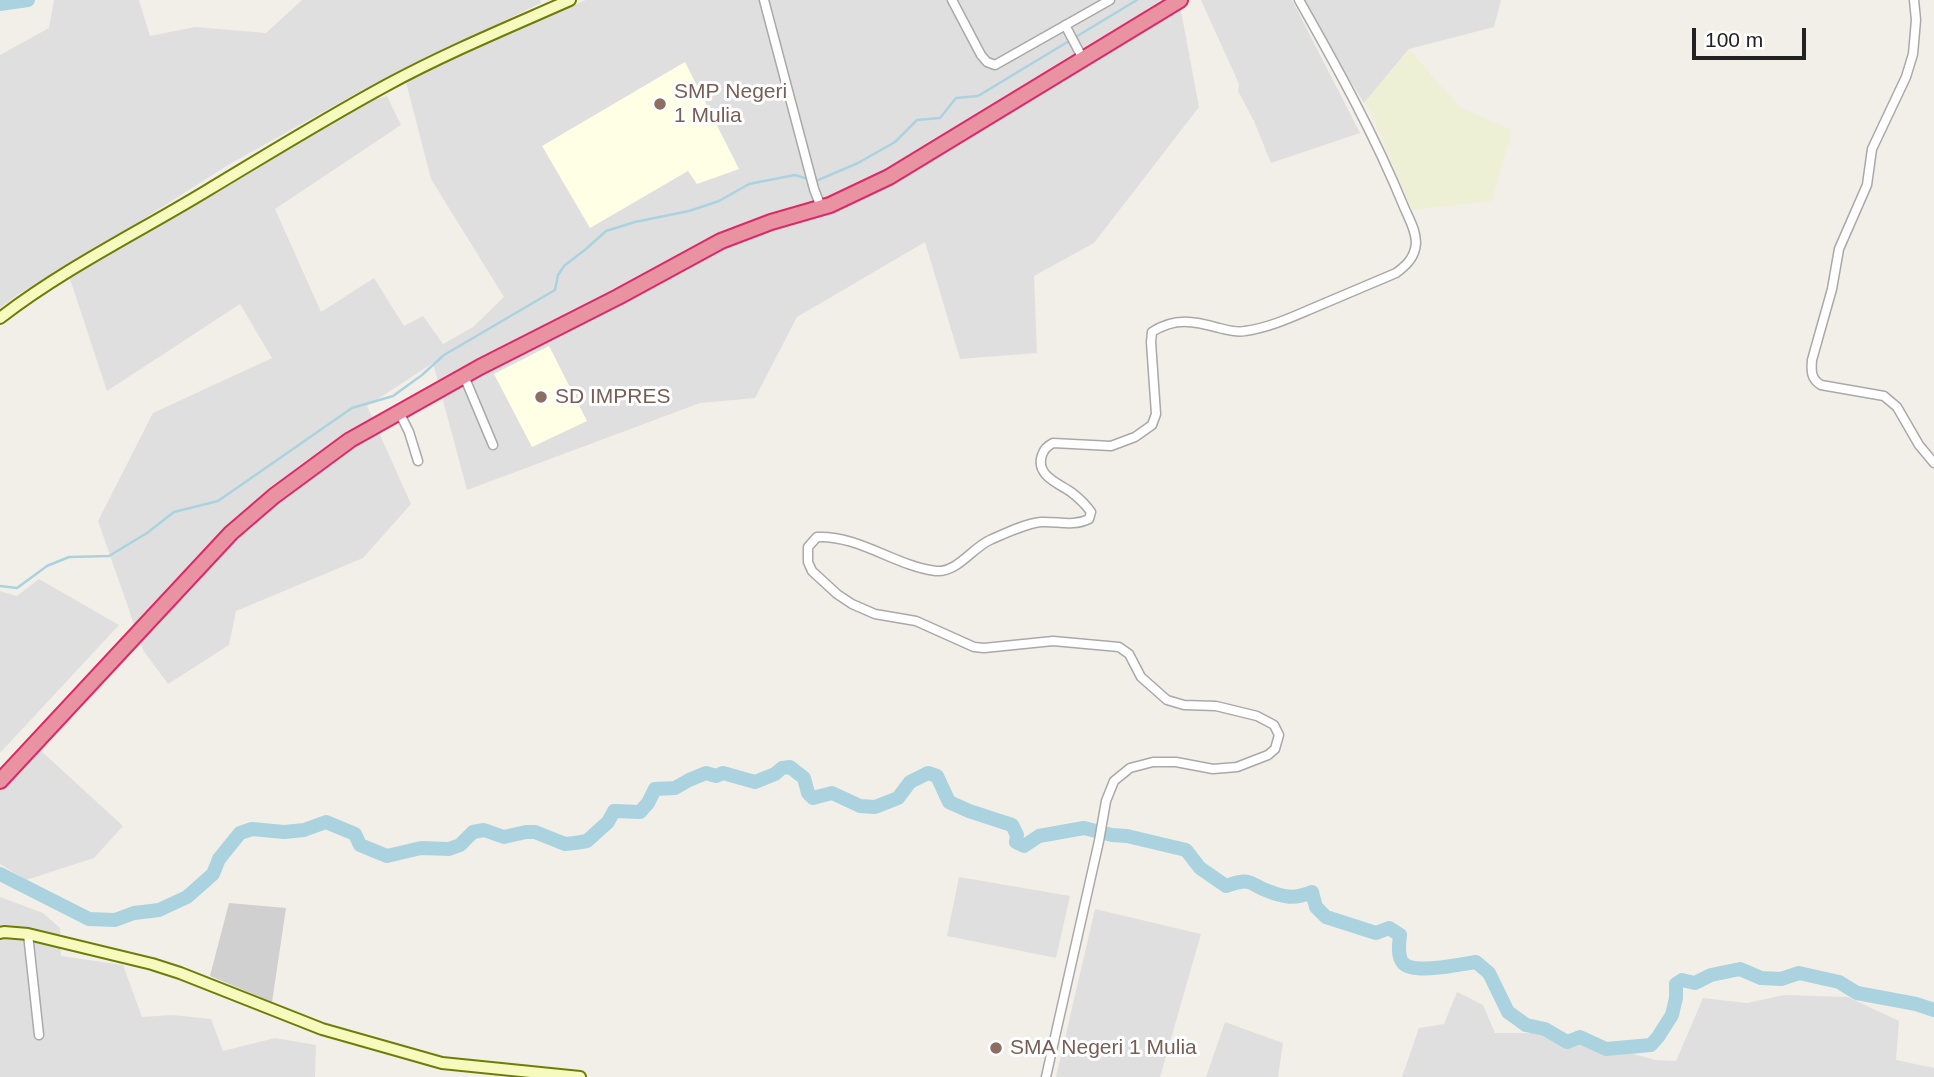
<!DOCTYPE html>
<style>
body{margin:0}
#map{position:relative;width:1934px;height:1077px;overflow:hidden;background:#f2efe9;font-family:Arial,sans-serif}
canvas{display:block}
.scale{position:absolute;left:1692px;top:28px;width:114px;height:32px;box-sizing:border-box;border:4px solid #222;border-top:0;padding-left:9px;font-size:21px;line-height:24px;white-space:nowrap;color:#222;-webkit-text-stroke:5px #fff;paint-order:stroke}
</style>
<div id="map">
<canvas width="1934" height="1077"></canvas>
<div class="scale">100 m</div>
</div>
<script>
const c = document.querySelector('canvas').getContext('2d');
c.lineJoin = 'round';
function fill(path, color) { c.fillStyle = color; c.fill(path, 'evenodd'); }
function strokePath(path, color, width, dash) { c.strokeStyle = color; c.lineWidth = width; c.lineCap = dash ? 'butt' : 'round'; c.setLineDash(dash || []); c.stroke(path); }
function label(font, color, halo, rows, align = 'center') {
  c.font = font + ' Arial,sans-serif'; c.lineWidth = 6; c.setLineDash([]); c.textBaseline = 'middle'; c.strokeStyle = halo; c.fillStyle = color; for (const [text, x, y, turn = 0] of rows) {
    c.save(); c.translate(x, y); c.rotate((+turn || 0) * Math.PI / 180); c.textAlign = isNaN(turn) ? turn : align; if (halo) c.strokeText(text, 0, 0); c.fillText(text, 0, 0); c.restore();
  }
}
fill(new Path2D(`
 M54,0H139L150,36L195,27L266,33L302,0H540L541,3L364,89L228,165L76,262L20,293L0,308V55L49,28Z
 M586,0H1175L1181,11L1199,107L1094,243L1034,276L1037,353L960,359L925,242L797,317L755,398L700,403L467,490L433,363L367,406L411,504L363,558L236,611L229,645L168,684L143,650L98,521L153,413L272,358L240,304L107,391L69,276L101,254L135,239L181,209L338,116L374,100L387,96L401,125L275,209L321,312L374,278L404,326L423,316L443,344L473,327L504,297L431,179L406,82L511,32Z
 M1201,0H1292L1360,133L1271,163L1254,121L1238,91L1239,84Z
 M1300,0H1501L1494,27L1409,49L1364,103Z
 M39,579L119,625L0,753V591L17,596Z
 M39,749L123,826L94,858L26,880L0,864V790Z
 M959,877L1070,896L1056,958L947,936Z
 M0,897L43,913L60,928L61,956L123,965L142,1017L173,1015L211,1019L223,1051L275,1038L316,1045L315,1077H0Z
 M1095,909L1201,934L1160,1077H1056Z
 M1457,992L1483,1005L1495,1033H1553L1656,1060L1676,1061L1703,998L1747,1003L1784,995L1848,997L1899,1021L1896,1060L1934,1068V1077H1402L1419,1028L1444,1024Z
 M1225,1022L1283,1043L1278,1077H1206Z`), '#e0dfdf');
fill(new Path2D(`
 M685,62L739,169L697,184L688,171L590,228L542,146Z
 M549,346L587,421L532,447L494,374Z`), '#ffffe5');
fill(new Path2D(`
 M229,903L286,908L272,1002L210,976Z`), '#d0d0d0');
fill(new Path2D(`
 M1409,49L1460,107L1512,130L1492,201L1412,210L1369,109L1364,103Z`), '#eef0d5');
strokePath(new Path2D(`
 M814,180L816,181L858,163L895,142L917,120L940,118L956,98L978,96L1137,0
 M0,586L17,588L47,566L69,557L109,556L147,533L174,512L218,501L352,408L393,396L422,375L444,355L555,290L558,275L564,266L586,249L606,231L635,222L689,211L719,201L749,184L795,175L808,179`), '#aad3df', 2.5);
strokePath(new Path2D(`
 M0,4L28,0
 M0,874L89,919L115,920L134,913L159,910L187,897L213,874L219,859L240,833L252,829L284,832L304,830L326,822L355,834L360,845L387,856L421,848L449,849L460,845L473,832L484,830L504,837L526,832H535L565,844L575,843L587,841L608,822L614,811L640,812L648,803L655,789L675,788L689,780L706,773L716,776L723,773L755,782L775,774L782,768L790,767L804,778L808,793L813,798L832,793L860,806L875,807L898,798L910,782L928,773L937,776L949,802L969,811L1012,825L1017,835L1016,842L1024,846L1039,836L1084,828L1112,835L1127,836L1186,850L1200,868L1226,886C1233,884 1241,880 1248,882C1253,883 1258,887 1263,889C1282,897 1293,900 1312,892L1316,907L1326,917L1376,933L1389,928L1400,935C1399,944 1397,956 1403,963C1414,975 1460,964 1476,962L1489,973L1508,1012L1526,1025L1545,1029L1567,1042L1580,1037L1606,1049L1651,1045L1658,1037L1672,1015L1676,998V984L1682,980L1695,983L1711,975L1740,969L1761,978L1781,979L1799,973L1839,982L1857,993L1916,1004L1934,1010`), '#aad3df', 14);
const street = new Path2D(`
 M764,0L814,189L821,207
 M952,0L981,55L987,62L995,65L1110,0
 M1914,0L1916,20L1913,54L1906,77L1872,149L1867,185L1839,249L1832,289L1812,360C1811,371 1811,379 1821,385L1884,396L1897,407L1919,445L1934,463
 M1065,25L1083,59
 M464,376L493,445
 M399,412L409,432L418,461
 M28,934L39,1035
 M1046,1077L1099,841L1106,801L1114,781L1130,768L1153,762H1176L1213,769L1237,767L1268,755L1275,749L1279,735L1274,725L1257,716L1216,706L1184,705L1167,700L1141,677L1129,654L1119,647L1053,641L984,648L974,647L916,621L875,614L852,604L837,594L812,571L808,562V547L817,537C859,535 895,566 936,571C957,573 972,548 990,540C1006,533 1024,524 1041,522C1057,521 1073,527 1089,519L1091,512C1086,505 1079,498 1071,492C1058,483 1035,475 1042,455C1044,449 1047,446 1053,443L1111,446L1135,437L1152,425L1156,414L1151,342L1152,332C1175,317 1194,321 1219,328C1228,330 1236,333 1245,331C1268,328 1290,318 1311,309C1340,297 1368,285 1396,273C1407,265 1415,257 1416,243C1416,230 1409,219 1404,207C1375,136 1337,67 1299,0`);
const secondary = new Path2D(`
 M0,318C65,268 139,232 208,190C268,154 326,118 387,85C446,53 509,27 570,0
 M0,933L4,932L28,934L152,964L180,973L322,1029L442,1063L580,1077`);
const highway = new Path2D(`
 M0,781L231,533L274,496L350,440L480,367L618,297L721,241L771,222L830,205L889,177L1180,0`);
strokePath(street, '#a9a9a9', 11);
strokePath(secondary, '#707d05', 14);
strokePath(highway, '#dc2a67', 18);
strokePath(street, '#fff', 8);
strokePath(secondary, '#f7fabf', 10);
strokePath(highway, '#e892a2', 14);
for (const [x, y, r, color] of [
 [660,104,7,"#8d6e63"],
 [541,397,7,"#8d6e63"],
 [996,1048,7,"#8d6e63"]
]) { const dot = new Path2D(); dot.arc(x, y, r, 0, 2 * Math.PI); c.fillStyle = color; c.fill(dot); strokePath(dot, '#fff', 2.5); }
label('21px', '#785e54', '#fff', [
 ["SMP Negeri",674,92],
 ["1 Mulia",674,116],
 ["SD IMPRES",555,397],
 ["SMA Negeri 1 Mulia",1010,1048]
], 'left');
</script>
